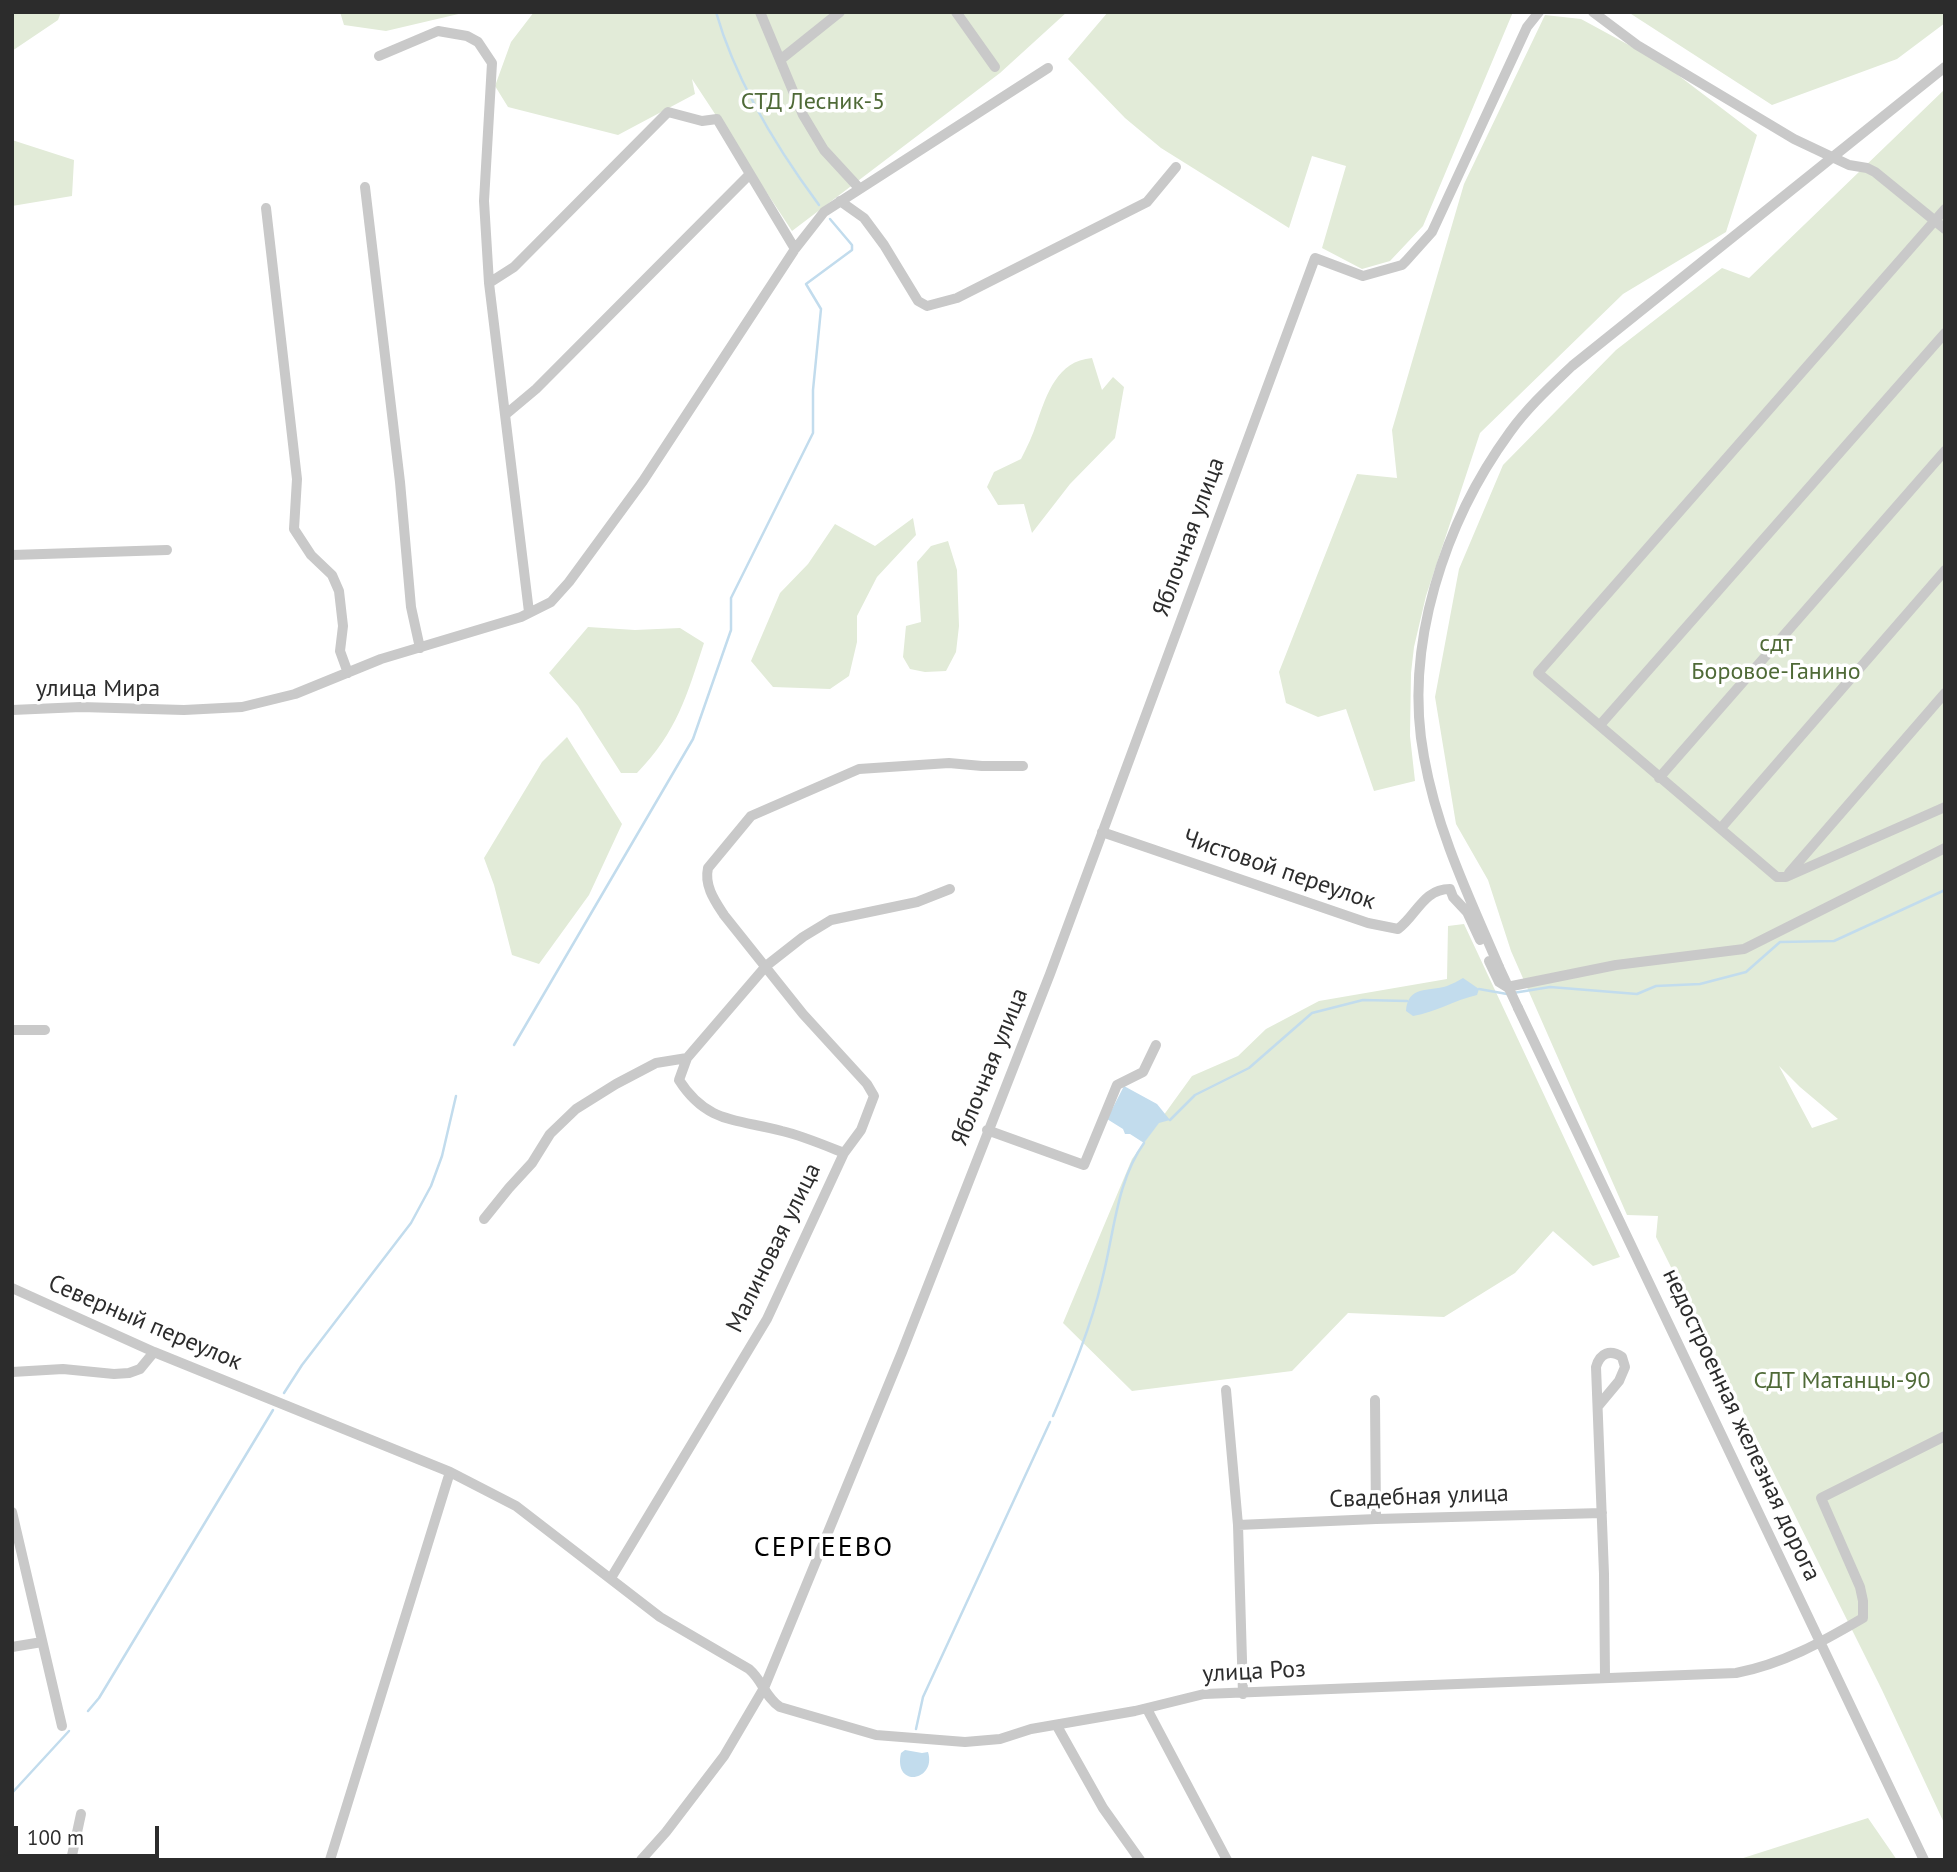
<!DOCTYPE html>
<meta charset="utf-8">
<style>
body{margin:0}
#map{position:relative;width:1957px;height:1872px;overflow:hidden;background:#fff;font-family:"PT Sans",sans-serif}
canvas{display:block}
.frame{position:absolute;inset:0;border:14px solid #2c2c2c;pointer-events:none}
.scale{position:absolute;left:14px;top:1826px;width:145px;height:32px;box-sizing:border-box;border:4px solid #2c2c2c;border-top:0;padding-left:9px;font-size:21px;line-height:24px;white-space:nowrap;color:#2c2c2c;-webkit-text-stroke:5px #fff;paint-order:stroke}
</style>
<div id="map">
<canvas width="1957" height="1872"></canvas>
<div class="frame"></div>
<div class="scale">100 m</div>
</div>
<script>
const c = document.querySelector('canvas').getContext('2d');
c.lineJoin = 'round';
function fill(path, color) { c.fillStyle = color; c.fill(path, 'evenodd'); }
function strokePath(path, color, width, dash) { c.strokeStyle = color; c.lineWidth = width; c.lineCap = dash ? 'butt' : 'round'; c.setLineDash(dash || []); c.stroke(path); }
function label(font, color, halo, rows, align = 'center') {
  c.font = font + ' "PT Sans",sans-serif'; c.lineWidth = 7; c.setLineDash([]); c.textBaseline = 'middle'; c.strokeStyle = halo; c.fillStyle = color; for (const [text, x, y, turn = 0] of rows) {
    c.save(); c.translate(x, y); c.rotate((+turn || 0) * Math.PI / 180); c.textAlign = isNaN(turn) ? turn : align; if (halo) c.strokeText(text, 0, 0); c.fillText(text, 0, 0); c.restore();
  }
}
fill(new Path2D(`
 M12,12H61L58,20L12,51Z
 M340,12H467L386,31L344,25Z
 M534,12H1067L1000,73L792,231L692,79L695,94L618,135L508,107L495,86L511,42Z
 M1108,12H1513L1423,226L1390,261L1362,269L1322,248L1346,166L1312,156L1289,228L1161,148L1125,118L1068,59Z
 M1628,12H1945V23L1897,59L1772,105Z
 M1545,15L1581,19L1662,63L1757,135L1726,232L1623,294L1480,433L1426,596L1414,647L1411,673L1410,736L1415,781L1374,791L1346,709L1318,717L1286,703L1279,672L1357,474L1397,478L1392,430L1464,184Z
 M1945,89V1825L1882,1690L1656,1237L1658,1216L1627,1215L1511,951L1488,880L1456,824L1435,697L1459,569L1503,465L1616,350L1722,268L1749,278ZM1779,1066L1800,1087L1838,1119L1812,1128Z
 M12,140L74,160L72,196L12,206Z
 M1092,358L1102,390L1113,377L1124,387L1115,438L1070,484L1032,533L1024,504L998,505L987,487L994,472L1021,459C1027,447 1033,435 1037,422C1047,394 1057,361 1092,358Z
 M913,518L916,535L877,577L857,616V642L849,676L830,689L773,687L751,661L780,593L808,564L835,524L875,546Z
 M948,541L957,570L959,626L956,652L946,671L925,672L910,669L903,657L906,626L921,622L917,562L931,546Z
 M588,627L635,630L680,628L704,643C687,695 677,732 637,773H621L578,706L549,673Z
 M567,737L622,824L589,895L539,964L512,955L494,885L484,858L542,762Z
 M1464,924L1620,1257L1593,1266L1553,1231L1515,1273L1444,1317L1348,1313L1292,1371L1132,1391L1063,1323L1132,1159L1192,1076L1238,1056L1266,1029L1319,1001L1447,979L1448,926Z
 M1868,1818L1897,1860H1737Z`), '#e2ebd8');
fill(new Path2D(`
 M1463,978L1479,989L1477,995C1455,1000 1436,1012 1413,1016L1406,1011C1408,985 1428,992 1447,986C1452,984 1458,981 1463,978Z
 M1124,1086L1157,1104L1170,1120L1159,1123L1144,1143L1130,1134H1125L1123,1129L1107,1119Z
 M905,1750L922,1753L928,1752C937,1781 893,1789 901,1753Z`), '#c2dced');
strokePath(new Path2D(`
 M716,12C736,82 776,147 819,205
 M1479,989L1507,994
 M1513,993L1550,987L1637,994L1656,986L1700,984L1746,972L1780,942L1834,941L1945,890
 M514,1045L693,739L731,630V598L813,433V390L821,309L806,284L852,250V245L830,219
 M1170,1120L1195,1095L1249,1068L1312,1013L1363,1000L1407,1001
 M284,1393L302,1365L411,1223L431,1186L442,1156L456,1096
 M1053,1416C1072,1372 1091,1327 1102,1280C1114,1235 1116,1182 1144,1143
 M88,1711L99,1698L273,1410
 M916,1729L923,1697L1050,1422
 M12,1793L69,1731`), '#c2dced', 2.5);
strokePath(new Path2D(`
 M760,12L803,115L824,150L859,188
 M956,12L995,67
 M1593,12L1637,45L1794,139L1849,165L1867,168L1875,172L1945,229
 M379,56L438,31L467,36L478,42L492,63L484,201L489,283L529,612
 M780,60L840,12
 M365,187L400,482L411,607L420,648
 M840,201L864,218L884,245L918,301L927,306L957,298L1147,202L1176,167
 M266,208L297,479L294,529L311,555L332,575L339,591L343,626L340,651L348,673
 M1945,209L1538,673L1777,877H1786L1945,807
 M489,283L514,267L668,112L702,121L717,119L795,249
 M505,415L536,389L749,175
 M12,555L167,550
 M12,710L81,707L184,710L242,707L295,694L381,659L521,617L551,602L569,582L643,481L795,249L824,212L1048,68
 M1600,725L1945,333
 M1659,778L1945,451
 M1721,828L1945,570
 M1102,832L1368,923L1398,929C1417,915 1423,889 1450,889L1453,897L1467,912L1480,940
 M1789,873L1945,693
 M1489,961L1499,982L1507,987L1616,965L1744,949L1945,848
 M1499,967C1470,899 1437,831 1424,757C1403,646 1445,521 1510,432C1528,407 1550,387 1572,366L1945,67
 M1518,1008L1924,1860
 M12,1030H45
 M987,1130L1084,1165L1117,1085L1143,1072L1156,1045
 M844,1153C824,1145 803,1136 782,1131C738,1119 707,1124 679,1080L687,1058L766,966L803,937L831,920L917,902L950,889
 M484,1219L509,1188L532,1163L550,1134L576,1109L616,1084L656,1063L687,1058
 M12,1288L154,1352L450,1472L516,1506L660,1617L749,1669C763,1681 765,1697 780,1707L876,1735L965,1742L1000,1739L1031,1729L1135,1711L1204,1694L1736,1673C1783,1664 1822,1642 1863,1618V1601L1860,1587L1821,1498L1945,1436
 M12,1372L63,1369L114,1374L129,1373L140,1369L154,1352
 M1226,1390L1238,1525L1243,1694
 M1375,1400L1376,1519
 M1599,1405L1619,1381L1625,1367L1622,1357C1610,1349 1600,1353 1596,1367L1604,1574L1605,1677
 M12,1512L62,1726
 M1238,1525L1376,1519L1602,1513
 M611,1578L767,1319L844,1153L861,1130L874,1096L867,1084L803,1014L724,915C715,901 704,886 708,868L751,816L859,769L949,763L982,766H1023
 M12,1647L42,1642
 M1147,1709L1227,1860
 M1057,1726L1103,1808L1140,1860
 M71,1860L81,1814
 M330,1860L450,1472
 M641,1860L666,1832L724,1756L764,1688L902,1352L1050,974L1315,258L1363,276L1402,265L1406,261L1432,232L1527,27L1539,12`), '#c9c9c9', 10);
strokePath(new Path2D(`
 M1499,967L1518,1008`), '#c9c9c9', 10);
label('24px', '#4f6a37', '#fff', [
 ["СТД Лесник-5",813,102],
 ["сдт",1776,644],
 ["Боровое-Ганино",1776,672],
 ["СДТ Матанцы-90",1842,1381]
]);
label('24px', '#2c2c2c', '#fff', [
 ["Яблочная улица",1189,537,-70],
 ["улица Мира",98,689],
 ["Чистовой переулок",1279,870,19],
 ["Яблочная улица",990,1067,-68],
 ["Малиновая улица",774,1248,-64],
 ["Северный переулок",145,1323,23],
 ["недостроенная железная дорога",1741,1425,65],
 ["Свадебная улица",1419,1497,-2],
 ["улица Роз",1254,1672,-3]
]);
c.letterSpacing = '2px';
label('28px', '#000', '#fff', [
 ["СЕРГЕЕВО",824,1548]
]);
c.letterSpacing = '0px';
</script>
